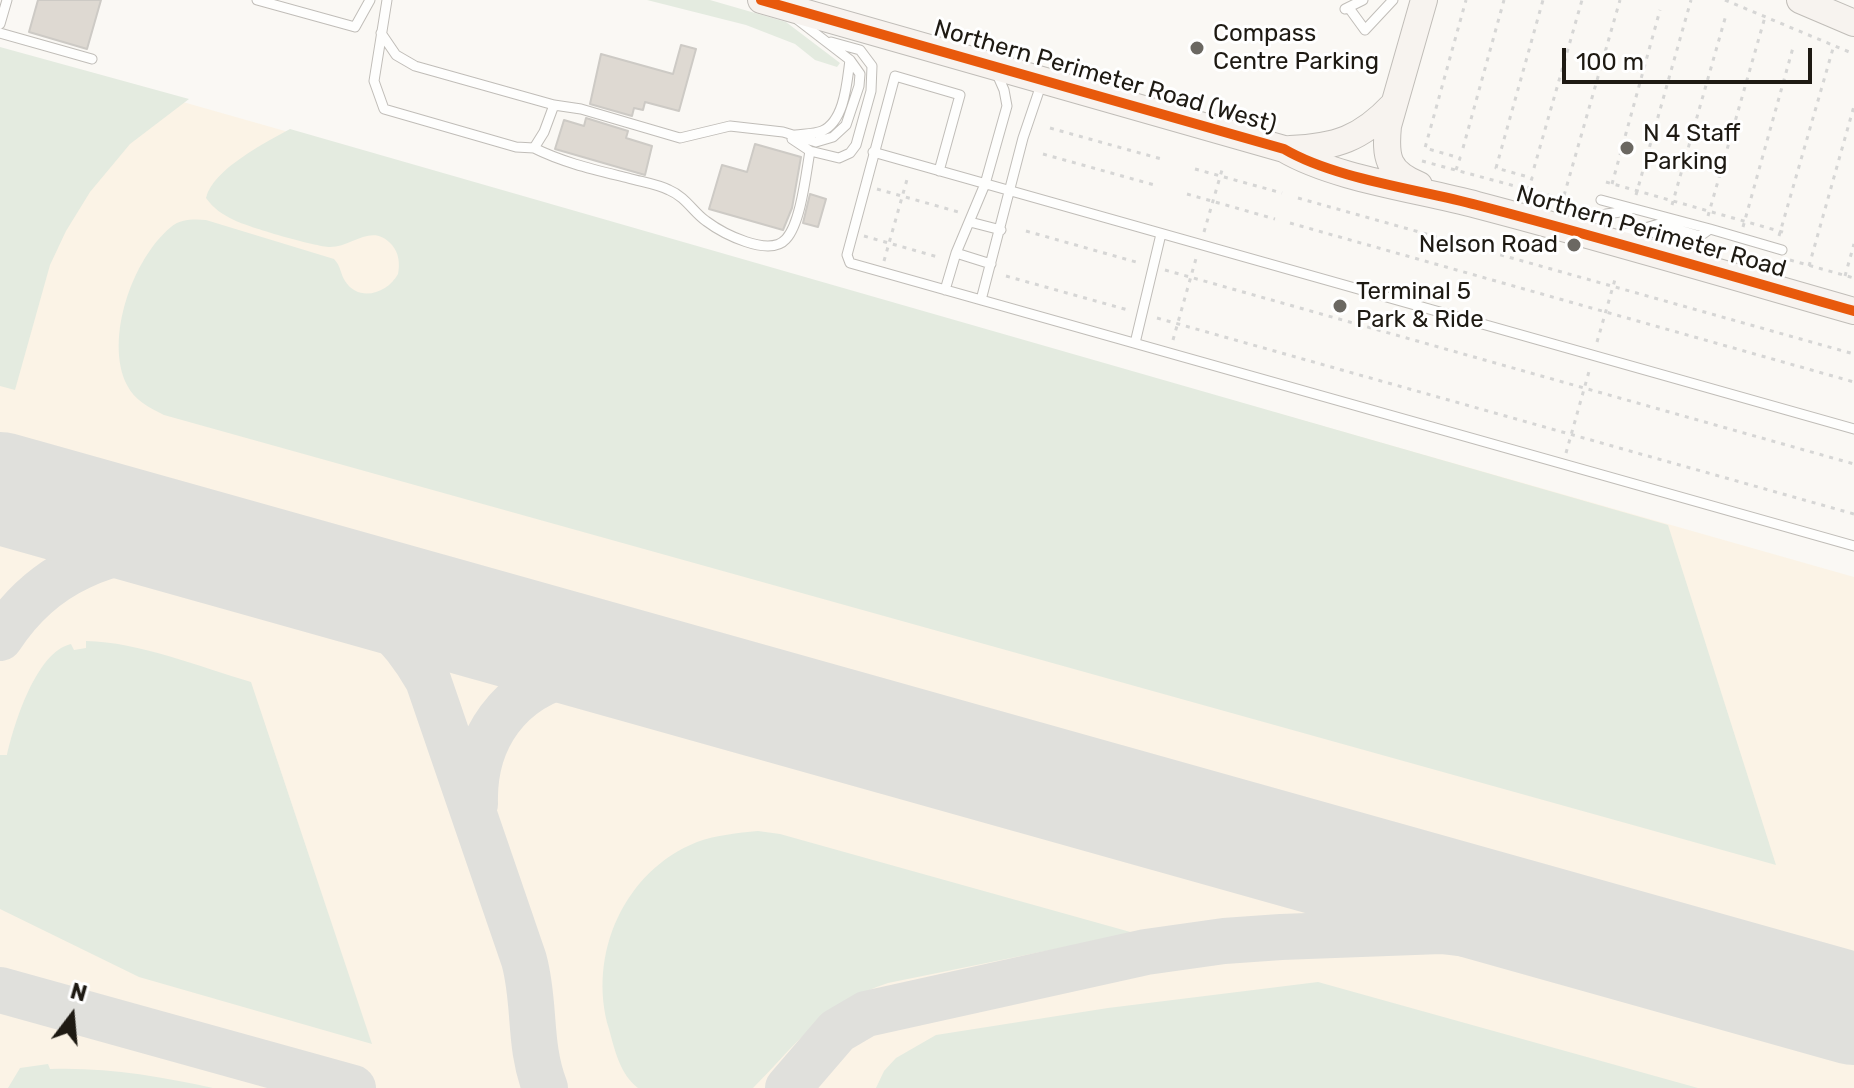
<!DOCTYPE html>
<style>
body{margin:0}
#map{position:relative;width:1854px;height:1088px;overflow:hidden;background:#faf8f4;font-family:Rubik,sans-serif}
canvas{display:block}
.north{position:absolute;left:32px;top:976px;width:80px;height:80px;-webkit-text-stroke:6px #fff;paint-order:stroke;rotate:16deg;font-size:22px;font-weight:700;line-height:32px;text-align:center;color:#1e1a13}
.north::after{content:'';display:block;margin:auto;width:28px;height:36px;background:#1e1a13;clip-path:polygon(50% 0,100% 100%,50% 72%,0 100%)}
.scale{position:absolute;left:1562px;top:48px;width:250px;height:36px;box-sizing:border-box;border:4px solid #1e1a13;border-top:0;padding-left:10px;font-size:24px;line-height:28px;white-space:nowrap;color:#1e1a13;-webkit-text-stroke:6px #fff;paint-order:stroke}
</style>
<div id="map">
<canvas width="1854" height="1088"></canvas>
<div class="north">N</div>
<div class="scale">100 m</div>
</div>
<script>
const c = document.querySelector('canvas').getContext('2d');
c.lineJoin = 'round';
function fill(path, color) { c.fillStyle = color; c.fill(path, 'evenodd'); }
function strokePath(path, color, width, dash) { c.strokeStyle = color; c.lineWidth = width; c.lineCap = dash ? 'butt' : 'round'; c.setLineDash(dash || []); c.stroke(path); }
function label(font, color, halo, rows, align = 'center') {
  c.font = font + ' Rubik,sans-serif'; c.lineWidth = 6; c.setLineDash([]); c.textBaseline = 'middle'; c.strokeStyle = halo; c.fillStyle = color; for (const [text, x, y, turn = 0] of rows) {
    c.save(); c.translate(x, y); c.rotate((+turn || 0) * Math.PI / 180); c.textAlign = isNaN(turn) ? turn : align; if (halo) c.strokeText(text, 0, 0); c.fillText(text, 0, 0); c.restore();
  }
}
fill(new Path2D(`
 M0,50L1854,577V1088H0Z`), '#fbf3e6');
fill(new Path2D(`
 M647,0H710L786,22L840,63L837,67L815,60L795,44L746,25Z
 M0,47L189,99L130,144L90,192L66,231L50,265L15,390L0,386Z
 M290,129L1668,525L1776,865L164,415C150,408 134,400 127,385C104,339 133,258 171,227C180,219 194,219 206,220L334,259C341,266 340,273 345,281C359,303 388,293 398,274C400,264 399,253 392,245C372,222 353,247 330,247C317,247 247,227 234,220C223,215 213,208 206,198C213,169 265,143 290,129Z
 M86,641C139,642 200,667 251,682L372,1044L139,977L0,909V755H7C14,724 36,652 71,644L74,650L86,648Z
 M758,831L780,834L1134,933L888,983C821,1005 800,1041 753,1088H638C620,1074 615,1051 609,1029C587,955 624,871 697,842C717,835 737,833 758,831Z
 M1318,982L1698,1088H876L884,1071L896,1058L936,1035L1108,1008Z
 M48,1064L50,1069C105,1067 159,1076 213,1088H8L20,1068Z`), '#e4ebe0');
strokePath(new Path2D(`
 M318,577C370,609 397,626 428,680L524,960C536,1004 528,1044 545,1088
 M0,638C46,567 107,551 186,540
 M475,804C473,739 509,687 575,672C595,668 617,670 637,667
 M0,990L353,1088
 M788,1088L837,1031L866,1014L1146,952L1224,941L1281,937L1441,931L1588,948L1688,962`), '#e0e0dc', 46);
strokePath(new Path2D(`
 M0,488L1854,1009`), '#e0e0dc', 112);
const building = new Path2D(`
 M38,0H101L87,49L29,32Z
 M681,45L696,49L679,111L645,102L643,110L634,108L632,116L590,104L601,54L673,74Z
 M586,118L628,131L626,138L652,146L645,175L555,149L564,120L584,126Z
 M755,144L801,157L792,208L783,230L709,209L722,165L747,172Z
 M810,194L826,199L818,227L803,223Z`);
fill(building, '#ded9d2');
strokePath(building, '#cdcac5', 2);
const lane = new Path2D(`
 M257,0L355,27L370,0
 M387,0L374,81L384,109L516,147L534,148L544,132L554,105
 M1349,8L1365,30L1393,0
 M1345,9L1363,0
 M0,24L7,0
 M0,33L92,59
 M381,33L396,55L415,66L554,105L581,109L680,138L730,126L783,132L816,142L833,137L846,125L859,86L860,74L850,60L798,20
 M796,135C803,134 815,134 822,131C845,121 847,81 850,60
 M792,139L810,151L839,158L850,153L856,145L871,91L872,66L860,50L831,42
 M534,148C564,163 596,170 628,178C642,182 657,184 669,190C686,197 693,212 706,221C722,233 769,258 786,239C801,223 806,173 810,151
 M873,152L1854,429
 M939,171L960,95L895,76L847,255L850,263L1854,546
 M1601,200L1710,229
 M970,222L1001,230
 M1578,226L1606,214L1628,211
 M1644,230L1675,239L1696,236
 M1617,236L1659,224L1700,236L1710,229L1782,250
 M956,253L991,264
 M945,290L956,253L985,184L1007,106L1004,90L997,74
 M981,300L1023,138L1042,82
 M1135,343L1161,234`);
const secondary = new Path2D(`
 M761,0L1284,149C1335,179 1418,189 1477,205C1603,238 1728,275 1854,311
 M1800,0L1854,23
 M1290,149C1336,147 1361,139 1393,105
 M1419,185C1387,172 1385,157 1388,126L1424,0`);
strokePath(lane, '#c0bdb8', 11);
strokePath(secondary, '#c0bdb8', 28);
strokePath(new Path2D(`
 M1725,0L1854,54
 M1050,128L1165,160
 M1463,148L1504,0
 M1043,154L1158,186
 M1422,161L1563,199L1620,0
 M1534,168L1582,0
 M1195,169L1282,193
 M1456,170L1460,158L1425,148L1466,0
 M1606,182L1786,233
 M1612,184L1660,10
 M877,189L962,213
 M1528,190L1532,178L1496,168L1543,0
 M1187,194L1275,219
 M1636,195L1691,0
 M1298,198L1854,354
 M1672,205L1726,15
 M1708,216L1765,17
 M1290,223L1854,382
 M1743,227L1794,44
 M1026,231L1136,262
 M1204,232L1222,170
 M864,236L938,257
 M1779,236L1834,45
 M1790,260L1854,278
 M884,261L908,176
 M1809,266L1854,106
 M1165,270L1854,464
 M1006,276L1128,310
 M1845,276L1854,244
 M1157,318L1854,514
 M1173,340L1197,255
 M1597,342L1616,276
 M1566,453L1590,368`), '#d6d6d5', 3, [4, 6]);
strokePath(lane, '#fefefd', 9);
strokePath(secondary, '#f7f3ef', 26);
strokePath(new Path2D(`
 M761,0L1284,149C1335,179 1418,189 1477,205C1603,238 1728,275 1854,311`), '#e8590c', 10);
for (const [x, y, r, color] of [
 [1197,48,8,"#6b6862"],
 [1627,148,8,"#6b6862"],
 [1574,245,8,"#6b6862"],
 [1340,306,8,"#6b6862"]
]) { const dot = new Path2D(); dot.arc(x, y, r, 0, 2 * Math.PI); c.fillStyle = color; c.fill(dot); strokePath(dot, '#fff', 3); }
label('24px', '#1e1a13', '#fff', [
 ["Compass",1213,34],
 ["Centre Parking",1213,62],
 ["N 4 Staff",1643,134],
 ["Parking",1643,162],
 ["Nelson Road",1558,245,"right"],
 ["Terminal 5",1356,292],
 ["Park & Ride",1356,320]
], 'left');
label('24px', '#1e1a13', '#fff', [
 ["Northern Perimeter Road (West)",1105,77,16],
 ["Northern Perimeter Road",1651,232,16]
]);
</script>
